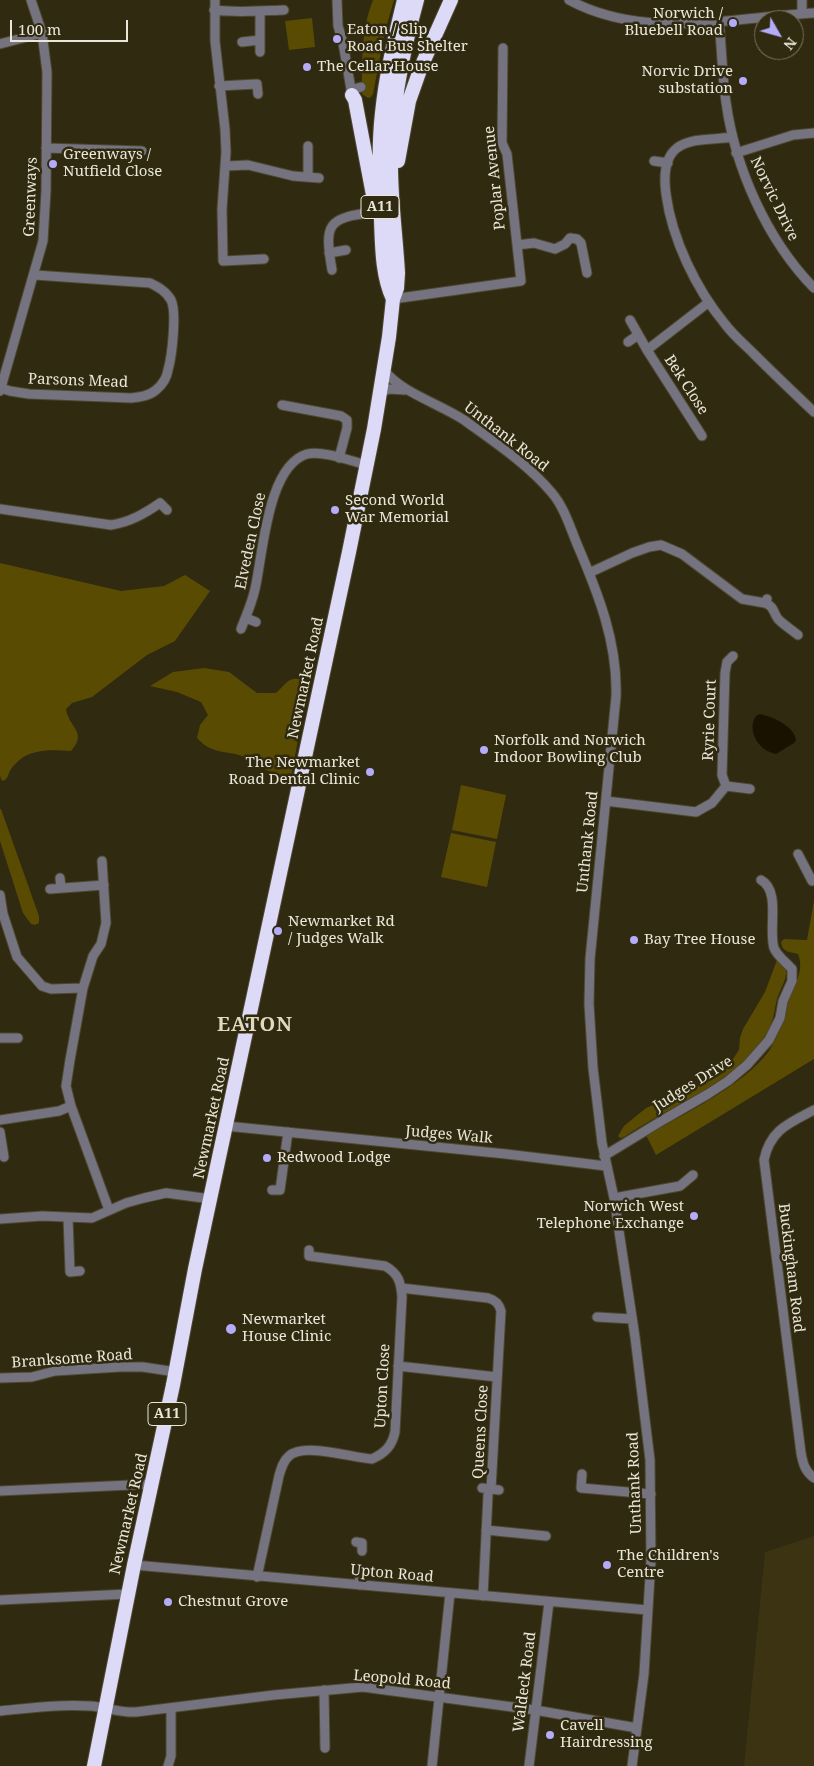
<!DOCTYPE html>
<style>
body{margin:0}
#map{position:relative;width:814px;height:1766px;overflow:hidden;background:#302a11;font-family:"Noto Serif",serif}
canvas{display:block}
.north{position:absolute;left:754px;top:10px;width:50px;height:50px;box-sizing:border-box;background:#302a11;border:1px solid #7a7661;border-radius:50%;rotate:128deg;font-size:14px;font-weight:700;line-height:20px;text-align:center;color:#eae7d8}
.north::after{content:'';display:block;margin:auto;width:18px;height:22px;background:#b4acf9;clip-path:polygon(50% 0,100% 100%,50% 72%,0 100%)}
.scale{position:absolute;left:10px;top:20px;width:118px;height:22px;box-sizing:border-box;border:2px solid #eae7d8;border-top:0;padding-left:6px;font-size:15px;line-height:18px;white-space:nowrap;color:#eae7d8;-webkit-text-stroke:4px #302a11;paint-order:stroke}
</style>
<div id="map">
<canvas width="814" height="1766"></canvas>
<div class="north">N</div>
<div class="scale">100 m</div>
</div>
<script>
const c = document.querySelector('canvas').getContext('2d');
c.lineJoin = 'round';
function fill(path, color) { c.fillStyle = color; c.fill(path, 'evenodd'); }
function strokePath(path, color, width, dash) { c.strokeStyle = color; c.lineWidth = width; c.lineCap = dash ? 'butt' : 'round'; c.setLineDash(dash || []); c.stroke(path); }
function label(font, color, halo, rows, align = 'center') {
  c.font = font + ' "Noto Serif",serif'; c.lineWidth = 5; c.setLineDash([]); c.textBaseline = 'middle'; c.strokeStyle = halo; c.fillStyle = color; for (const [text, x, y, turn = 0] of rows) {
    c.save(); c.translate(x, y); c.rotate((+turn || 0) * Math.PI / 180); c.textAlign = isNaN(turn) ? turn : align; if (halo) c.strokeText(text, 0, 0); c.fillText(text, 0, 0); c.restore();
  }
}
fill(new Path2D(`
 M814,1536V1766H744L765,1552Z`), '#3b3312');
fill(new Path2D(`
 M373,0H394L385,31L373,94L371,97L368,98L362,94C362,62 361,30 373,0Z
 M312,18L315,47L289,50L285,21Z
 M0,563L121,591L164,586L185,575L210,591L175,641L147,655L92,697L72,703L66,709C69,728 88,732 71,751C55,750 36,749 22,758C19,760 13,766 11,769C7,775 9,779 2,781L0,776Z
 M204,668L229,672L257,693H276C290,680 289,675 309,682L291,777C280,775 270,772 260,767C256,764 252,760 247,758C227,749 213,756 197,738L200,725L208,715L201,702L177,692L150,686L173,672Z
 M461,785L506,795L497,839L452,830Z
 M0,809H1L39,916V923L35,925L31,924L23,913L0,841Z
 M451,833L496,842L487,887L441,877Z
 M814,901V1059L656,1155L646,1135C683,1115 744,1085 769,1051C774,1043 779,1032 782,1023C785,1016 785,1008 788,1001C794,985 805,971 798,954C788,951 783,953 781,942L784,939L807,940Z
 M777,960L786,970C787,980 780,989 777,999C774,1011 773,1025 766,1035C736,1083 669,1106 624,1137L620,1138L618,1136L624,1126L646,1108L711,1080L727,1068L739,1050L740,1038L743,1029L765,992Z`), '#5a4b02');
fill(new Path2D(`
 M760,714C773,717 794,726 796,740L794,743L776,754C759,751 746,731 756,716Z`), '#191200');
const minor = new Path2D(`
 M215,0V41L225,129L226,152L222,209L223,261L264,259
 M337,0L338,26L343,43L352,95
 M569,0C645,41 733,17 814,13
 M214,10C238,13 260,11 284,10
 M260,11V52
 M802,13V0
 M719,23C722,49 722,76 726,102C735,168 767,240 814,288
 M242,42L260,40
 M0,44L42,33
 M219,86L257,84L258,94
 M351,90L361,87
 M732,137C715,140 692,137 677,148C664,158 664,179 666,194C672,239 696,289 725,324C733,335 744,344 754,354C774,374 794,393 814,412
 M308,146V177
 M46,148L142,151
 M736,153L793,135L814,133
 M654,161L668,163
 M226,166L248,165L293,176L319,178
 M517,245L534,243L555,249L565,244L570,238L577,239L581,243L587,273
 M329,253L346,250
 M332,270C324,223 327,218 375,212
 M393,299L521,281L507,154L502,143L503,48
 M630,320L647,350
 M628,342L638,335
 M384,370C400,392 440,404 464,420C493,441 529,465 552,493C564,507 570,527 577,544C598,593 618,643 616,697L590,959L589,1004L593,1068L602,1143L614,1198L635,1337L650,1460L651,1560L644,1674L632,1766
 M1,388L10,391L29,394L131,398C140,397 149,396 156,390C162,385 167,377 168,370C172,356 177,312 171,300C166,291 158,287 150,283L35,275
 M0,391L43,241L46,191L47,72L42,33L31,0
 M380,393L389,389L405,390
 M282,405L341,416L347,420V428L339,458
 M702,436L647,350L709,302
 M0,509L111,525C130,522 144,514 160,503L167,510
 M589,573L632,553L649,547L661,545L682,554L742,599L765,603L767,599
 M765,603C774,606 773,612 778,619C784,625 792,630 798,635
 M246,618L256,622
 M241,629C246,616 252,603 255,589C263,555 267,466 307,454C322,450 351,461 367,465
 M726,786L722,775L725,673L727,662L733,656
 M606,801L696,812L712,803L726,786L750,789
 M798,854L812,881L814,880
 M102,861L106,923L101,944L93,956L83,988L70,1060L66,1086L71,1106L109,1210
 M60,878L61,888
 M50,889L104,885
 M0,895L3,914L17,957L42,986L51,989L83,988
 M0,1038H18
 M814,1110C789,1123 770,1130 764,1160L801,1453C803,1464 805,1471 814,1478
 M0,1120L59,1111L71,1106
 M226,1126L506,1154L606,1166
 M0,1132L4,1157
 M604,1156L663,1120L708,1094L728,1081L747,1065L769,1040L780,1018L783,1001L792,981V969C787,963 777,956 774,948C768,929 781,891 761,880
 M272,1190H280L288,1132
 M614,1198L680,1186L693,1175
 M68,1218L70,1272L80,1271
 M0,1219L42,1216L92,1218L126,1203L144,1198L166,1193L211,1199
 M401,1288L488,1298C495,1300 499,1303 501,1311L491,1489
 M597,1317L632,1319
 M398,1366L497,1377
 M0,1378L32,1377L55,1371L120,1367H143L176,1372
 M582,1474L581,1488L651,1494
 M482,1488L499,1490
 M0,1491L152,1484
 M486,1530L546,1536
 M356,1542L362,1543V1551
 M134,1565L648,1610
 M257,1577L279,1476C281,1469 283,1461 289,1456C304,1442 352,1458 372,1459C385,1453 392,1446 395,1432L402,1297C401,1282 398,1273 385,1266L309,1256V1250
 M359,1585L360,1575
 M483,1596L488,1495
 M0,1600L128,1594
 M324,1690L325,1748
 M0,1711C30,1708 59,1704 90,1706C106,1707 120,1713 136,1712L274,1695L363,1687L535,1710L637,1728
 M168,1766L171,1756V1708
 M432,1766L450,1593
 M529,1766L549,1602`);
const highway = new Path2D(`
 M352,95L355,100L373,195
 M398,161L409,101L421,67L451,0
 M393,299C382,276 382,246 381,220C380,184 378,148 382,113C386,74 395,37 404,0
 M94,1766L134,1565L173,1385L195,1269L349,552L374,429L389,337L393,299L397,288L398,273C396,237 391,202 391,166C391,110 402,54 417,0`);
strokePath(minor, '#4e4831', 11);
strokePath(highway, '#4e4831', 16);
strokePath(minor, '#74737f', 9);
strokePath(highway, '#dcdaf7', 14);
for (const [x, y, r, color] of [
 [733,23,5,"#b4acf9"],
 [337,39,5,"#b4acf9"],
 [307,67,5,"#b4acf9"],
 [743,81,5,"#b4acf9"],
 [53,164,5,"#b4acf9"],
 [335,510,5,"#b4acf9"],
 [484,750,5,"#b4acf9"],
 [370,772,5,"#b4acf9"],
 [278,931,5,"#b4acf9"],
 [634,940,5,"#b4acf9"],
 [267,1158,5,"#b4acf9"],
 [694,1216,5,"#b4acf9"],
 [231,1329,6,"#b4acf9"],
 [607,1565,5,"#b4acf9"],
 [168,1602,5,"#b4acf9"],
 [550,1735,5,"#b4acf9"]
]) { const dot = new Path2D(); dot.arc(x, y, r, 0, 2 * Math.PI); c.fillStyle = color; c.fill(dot); strokePath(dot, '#302a11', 2); }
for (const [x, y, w] of [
 [380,207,38],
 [167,1414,38]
]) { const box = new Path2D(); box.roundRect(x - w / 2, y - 11.5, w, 23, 4); c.fillStyle = '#302a11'; c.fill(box); strokePath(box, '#eae7d8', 1); }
label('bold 14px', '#eae7d8', null, [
 ["A11",380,207],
 ["A11",167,1414]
]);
label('15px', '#eae7d8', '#302a11', [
 ["Norwich /",723,14,"right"],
 ["Bluebell Road",723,31,"right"],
 ["Eaton / Slip",347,30],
 ["Road Bus Shelter",347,47],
 ["The Cellar House",317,67],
 ["Norvic Drive",733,72,"right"],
 ["substation",733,89,"right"],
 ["Greenways /",63,155],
 ["Nutfield Close",63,172],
 ["Second World",345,501],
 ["War Memorial",345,518],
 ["Norfolk and Norwich",494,741],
 ["Indoor Bowling Club",494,758],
 ["The Newmarket",360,763,"right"],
 ["Road Dental Clinic",360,780,"right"],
 ["Newmarket Rd",288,922],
 ["/ Judges Walk",288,939],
 ["Bay Tree House",644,940],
 ["Redwood Lodge",277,1158],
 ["Norwich West",684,1207,"right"],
 ["Telephone Exchange",684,1224,"right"],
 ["Newmarket",242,1320],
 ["House Clinic",242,1337],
 ["The Children's",617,1556],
 ["Centre",617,1573],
 ["Chestnut Grove",178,1602],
 ["Cavell",560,1726],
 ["Hairdressing",560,1743]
], 'left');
label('15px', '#eae7d8', '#302a11', [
 ["Poplar Avenue",495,178,-96],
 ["Greenways",31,197,-88],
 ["Norvic Drive",774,199,64],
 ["Parsons Mead",78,381,2],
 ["Bek Close",686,385,57],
 ["Unthank Road",506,437,38],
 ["Elveden Close",251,541,-78],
 ["Newmarket Road",306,678,-78],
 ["Ryrie Court",710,720,-88],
 ["Unthank Road",588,842,-84],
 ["Judges Drive",693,1084,-32],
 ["Newmarket Road",212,1118,-78],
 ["Judges Walk",449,1135,5],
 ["Buckingham Road",791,1268,83],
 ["Branksome Road",72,1359,-4],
 ["Upton Close",383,1386,-87],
 ["Queens Close",481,1432,-87],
 ["Unthank Road",635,1483,-92],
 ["Newmarket Road",129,1514,-77],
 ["Upton Road",392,1574,5],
 ["Leopold Road",402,1680,5],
 ["Waldeck Road",525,1682,-83]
]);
c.letterSpacing = '1px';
label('bold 20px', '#e1dabc', '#302a11', [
 ["EATON",255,1025]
]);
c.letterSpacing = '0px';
</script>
